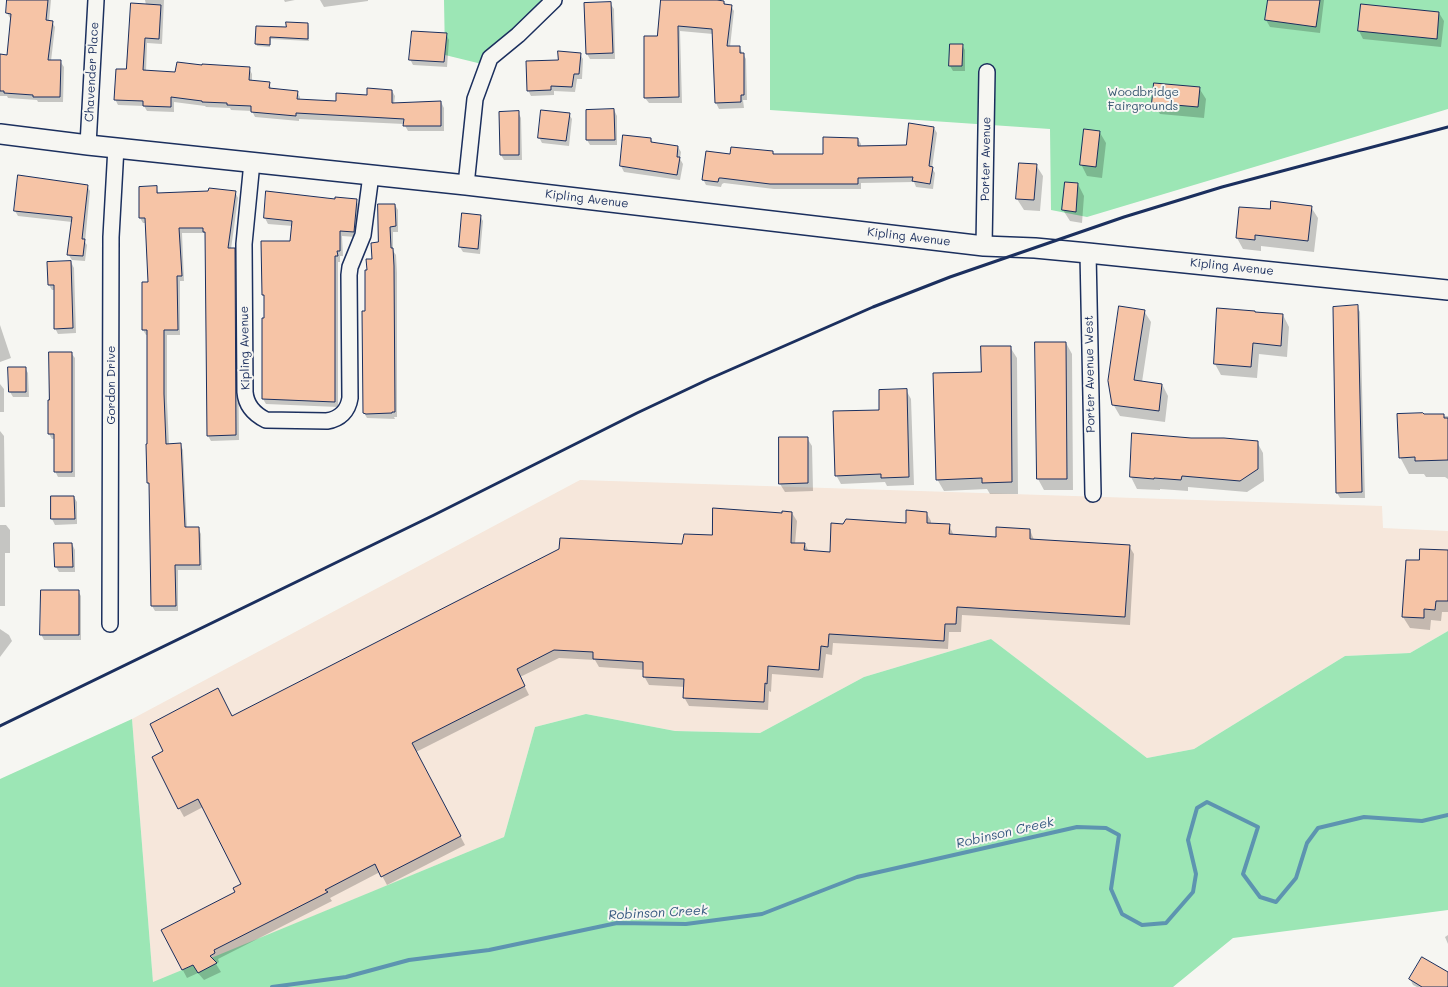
<!DOCTYPE html>
<style>
body{margin:0}
canvas{display:block;background:#f6f6f2}
</style>
<canvas width="1448" height="987"></canvas>
<script>
const c = document.querySelector('canvas').getContext('2d');
c.lineJoin = 'round';
function fill(path, color) { c.fillStyle = color; c.fill(path, 'evenodd'); }
function strokePath(path, color, width, dash) { c.strokeStyle = color; c.lineWidth = width; c.lineCap = dash ? 'butt' : 'round'; c.setLineDash(dash || []); c.stroke(path); }
function label(font, color, halo, rows, align = 'center') {
  c.font = font + ' Mali,sans-serif'; c.lineWidth = 4; c.setLineDash([]); c.textBaseline = 'middle'; c.strokeStyle = halo; c.fillStyle = color; for (const [text, x, y, turn = 0] of rows) {
    c.save(); c.translate(x, y); c.rotate((+turn || 0) * Math.PI / 180); c.textAlign = isNaN(turn) ? turn : align; if (halo) c.strokeText(text, 0, 0); c.fillText(text, 0, 0); c.restore();
  }
}
fill(new Path2D(`
 M580,480L1382,506L1383,528L1448,531V631L1410,653L1345,656L1194,749L1147,758L991,639L864,677L760,733L675,731L586,714L535,727L504,837L153,983L132,719Z`), '#f6e7db');
fill(new Path2D(`
 M444,0H552L486,65L445,55Z
 M770,0H1448V109L1087,217L1051,210L1050,129L770,110Z
 M1448,631V910L1233,938L1173,987H0V779L132,719L153,982L504,837L535,727L586,714L675,731L760,733L864,677L991,639L1147,758L1194,749L1345,656L1410,653Z`), '#9ce6b5');
fill(new Path2D(`
 M8,0H51L49,21L52,22L55,27L51,61H60L64,67L63,102H38L37,100L8,98L7,96H0V55L7,56L12,19L10,18L7,13Z
 M145,0H164L162,44L147,43L146,72L176,73L249,68L252,74V81L269,83L272,90L297,92L300,97V100L337,102L392,91L395,96L394,104L441,102L444,108V131H408L404,124L299,119V121L255,117L252,111L231,110L230,108L206,107L205,106L174,102V112L147,111L144,106L118,105L115,99L127,70L146,5Z
 M284,0H295L285,2Z
 M320,0H368V1L324,7Z
 M662,0H706L724,2L726,5L731,6L734,11L730,47H739L746,59L747,100H743L744,108L719,109L716,103L713,34L680,31L682,103H649L645,98L658,37Z
 M1275,0H1324L1320,33L1270,27L1266,20Z
 M610,3L614,9L615,59H590L587,54L585,4Z
 M1439,13L1444,21L1441,47L1363,39L1359,31Z
 M308,24L309,26V41L271,39L270,47L257,46L256,44L287,28Z
 M446,34L449,40L447,67L413,65L410,59Z
 M962,45L965,50V71H953L950,66Z
 M580,54L583,59L582,79H577L575,92L554,91V95L531,96L528,90L559,61Z
 M1199,88L1206,99L1204,118L1160,114L1153,103Z
 M614,110L617,116V145H590L587,140Z
 M518,112L521,118L522,160H504L501,155Z
 M569,114L572,119L569,146L542,143L539,137Z
 M934,128L937,133L932,168L935,173L933,189L916,187L914,182L861,183V189H774L724,183L722,184L721,187L706,185L703,179L731,155L773,152L774,155H824L858,139L861,144V147L907,146Z
 M1099,131L1106,143L1102,178L1087,176L1081,164Z
 M624,136L651,139L653,143L678,147L681,152L680,159L683,164L680,180L624,172L621,166Z
 M1036,165L1043,176L1040,211L1024,210L1017,199Z
 M1078,184L1084,196L1082,223L1070,221L1063,210Z
 M87,186L90,191L85,242L87,245L85,261L72,260L68,254L72,222L18,216L15,211Z
 M156,187L159,194L235,192L238,198L231,249H234L237,255L239,440L211,441L208,436L206,236L205,233H182L184,281H180V335H167V401L169,445L180,444L183,450L187,528H198L201,534L202,570H178V611H155L152,606L150,487L148,483V335H146L143,330L149,283L146,223H143L140,218Z
 M267,192L336,201L356,200L359,206L356,237L342,236L343,256H340V262H338V407L266,404L263,399L265,298L263,295L291,242L293,226L268,224L265,218Z
 M395,205L398,210V232H393V251L396,255L397,273V417H394L395,419L367,418L364,413L368,271Z
 M1311,207L1318,218L1314,252L1261,246V251L1243,249L1237,238L1240,208L1271,210Z
 M480,216L483,221L480,254L463,252L460,247Z
 M71,262L74,268L76,333L58,334L55,328V290H52L49,285Z
 M1357,306L1360,312L1365,498H1340L1337,493Z
 M1218,310L1283,315L1289,327L1287,357L1259,354L1257,378L1221,375L1215,364Z
 M1144,311L1151,322L1142,382L1162,384L1168,396L1165,422L1120,416L1113,404Z
 M0,325L11,358L0,362Z
 M1066,343L1072,354L1073,490H1044L1038,479Z
 M1010,347L1017,358L1018,494H990L987,489L944,491L937,479L982,372Z
 M71,353L75,358V477H58L55,471V439H52L49,434Z
 M25,368L28,373L29,397H13L10,392Z
 M0,384L4,389V412H0Z
 M906,390L911,399L914,485L887,486L885,482L841,484L836,475L880,411Z
 M1424,415L1448,416V479L1445,477H1426L1424,474H1409L1400,457Z
 M0,431L4,436L5,507H0Z
 M1133,434L1191,439L1257,442L1263,453L1264,481L1247,492L1188,487V491L1160,489V490L1137,489L1131,477Z
 M807,438L812,446L813,491L785,492L780,484Z
 M52,497H74L77,502V524L55,525L52,519Z
 M926,512L931,521V524L949,525L954,536L997,538L1030,530L1034,540L1129,546L1134,554L1130,625L962,615L961,632H949L948,649L833,643L832,655L826,654L823,678L772,674L771,692L769,691L768,710L689,706L684,697L685,687L649,685L644,676V670L599,667L595,660L559,658L520,677L529,695L416,752L465,845L387,885L380,872L330,898L332,901L218,959L219,962L216,964L221,972L204,980L198,973L187,978L162,931L236,893L242,884L203,807L184,817L179,808L232,717L683,545L783,514L792,513L797,521L795,544H805L809,552L831,553L907,524Z
 M0,525H6L10,530V553H5V606H0Z
 M72,544L75,550V572H59L56,567Z
 M1448,551V612H1442L1441,621L1431,620L1430,630L1410,628L1403,617L1420,561Z
 M78,591L81,596V640H44L41,634Z
 M0,629L9,635L12,641L0,657Z
 M1448,935V944L1445,937Z
 M1448,973V987H1417L1413,985L1410,979Z`), '#0003');
strokePath(new Path2D(`
 M272,987L346,977L409,960L489,950L617,923L686,924L762,914L857,877L1077,827L1106,828L1119,835L1111,889L1122,914L1142,925L1166,923L1193,892L1196,874L1188,840L1197,808L1207,802L1258,827L1243,874L1260,897L1276,902L1296,878L1307,843L1318,828L1364,817L1422,821L1448,815`), '#5d94b0', 4);
const building = new Path2D(`
 M7,0H48L46,20L53,21L48,60H61L60,97H33V95L4,93V91H0V54L7,55L11,14L6,13Z
 M661,0H717L724,1V4L732,5L727,46H740V53H744V95H741V102L715,103L712,29L678,26L679,97L644,98V36H657Z
 M1268,0H1320L1316,27L1265,20Z
 M611,2L613,53L586,54L584,3Z
 M131,3L161,5L159,39L145,38L143,70L175,72L177,62L202,65V64L250,67L249,80L270,82L269,88L298,91L297,99L336,101V93L367,95V88L392,90V103L441,101V126H403L404,119L296,113V116L251,112V106L227,105V103L202,102V101L171,97V107L143,106V101L114,100L116,69H126Z
 M1361,4L1439,12L1437,39L1358,31Z
 M286,22L308,23V39L270,37V45L255,44L256,26L286,27Z
 M412,31L447,33L444,62L409,60Z
 M950,44H963L962,66H949Z
 M558,51L581,53L579,74H574L572,87L551,86V90L527,91L526,61L558,60Z
 M1154,83L1200,87L1198,107L1152,103Z
 M614,109L615,140H586V110Z
 M541,110L570,113L566,141L538,138Z
 M519,111V155H500L499,112Z
 M909,123L934,127L929,166L933,167L930,184L912,181L913,177L858,178V184H770L721,178H719L718,182L702,180L706,151L730,154L731,147L773,151V154H823V137L858,138V146L906,145Z
 M1084,129L1100,131L1096,167L1080,165Z
 M623,135L651,138V142L678,146L677,157H680L677,175L620,166Z
 M1019,163L1037,164L1034,200L1016,199Z
 M18,175L88,185L82,239H85L83,256L67,255L72,217L14,211Z
 M1065,182L1078,183L1076,212L1062,210Z
 M157,186V193L208,191L209,188L236,191L228,248H235L236,435L207,436L205,232H203V228H179L182,276H177L178,330H164V394L166,444L181,443L185,527H199L200,565H175L176,606H151L149,483H147L146,444H147V330H142V282H148L145,218H139V187Z
 M266,191L335,199V197L357,199L354,232L340,231V251H337L338,256H335V402L262,399V318H264V295H262L261,241H290L292,221L264,218Z
 M1271,201L1312,206L1308,241L1255,235V240L1236,238L1239,207L1270,209Z
 M378,204H395L396,226L390,227L391,248H393L394,266L395,412H392V413L366,414L363,413L362,311H365V270H367L366,259H372L371,243L378,242Z
 M462,213L481,215L478,249L459,247Z
 M71,261L73,328L54,329V285H48L47,262Z
 M1358,305L1362,492L1336,493L1333,307Z
 M1119,306L1145,310L1134,380L1162,384L1159,411L1112,405L1108,381Z
 M1217,308L1255,311V312L1283,314L1281,346L1253,343L1251,367L1214,364Z
 M1035,342H1066L1067,479H1037Z
 M981,346H1011L1012,482L982,483V478L936,480L933,373L981,372Z
 M49,352H72V472H54V434H48V400H49Z
 M8,367H26V392H9Z
 M907,389L909,477L881,478V474L835,476L833,411L879,410V390Z
 M1423,413L1424,414H1444V418H1448V460L1415,461V457L1399,458L1397,414Z
 M1132,433L1191,438H1224L1258,441V469L1240,481L1182,476L1181,480L1154,478V479L1130,477Z
 M779,437H808V483L779,484Z
 M51,496H74L75,519H51Z
 M713,508L782,513V511L792,512L791,543H805L804,550L830,552L831,523L843,524L846,519L906,523V510L927,512V523L950,524L949,534L996,537V527L1030,529V539L1130,545L1125,617L957,607L956,624H945L944,641L829,634L828,647L821,646L819,670L768,666L767,684L765,683L764,702L683,698L684,679L643,677V662L593,659V652L554,650L517,669L525,686L412,743L461,836L381,877L375,864L325,890L328,892L214,950L215,953L210,956L217,963L198,973L193,965L182,970L161,930L235,892L233,888L241,884L198,799L178,809L152,757L163,751L150,724L218,688L232,716L559,549L560,538L682,544L684,534L712,535Z
 M54,543H72L73,567H55Z
 M1420,549L1448,550V601H1436L1435,610L1424,609V618L1402,617L1406,560H1419Z
 M41,590H79V635H40Z
 M1422,957L1448,972V987H1422L1409,979Z`);
fill(building, '#f6c4a6');
strokePath(building, '#1b2f5e', 1);
const minor = new Path2D(`
 M88,145L96,0
 M252,162L244,244L245,392C246,405 254,414 266,420L327,421C340,419 348,411 350,398L349,275L350,267L363,235L371,175
 M466,185L475,99L490,58L518,35L554,0
 M984,246L987,72
 M1088,253L1093,494
 M110,624L111,237L116,147`);
const tertiary = new Path2D(`
 M0,134L88,145L466,185L984,246L1035,248L1088,253L1448,290`);
strokePath(minor, '#1b2f5e', 18);
strokePath(tertiary, '#1b2f5e', 22);
strokePath(minor, '#f6f6f2', 15);
strokePath(tertiary, '#f6f6f2', 19);
strokePath(new Path2D(`
 M0,726L434,515L637,413L709,379L873,307L950,277L1124,217L1222,187L1448,127`), '#1b2f5e', 3);
label('12px', '#1b2f5e', '#f6f6f2', [
 ["Chavender Place",92,72,-87],
 ["Porter Avenue",986,159,-89],
 ["Kipling Avenue",587,199,7],
 ["Kipling Avenue",909,237,7],
 ["Kipling Avenue",1232,267,6],
 ["Kipling Avenue",245,348,-91],
 ["Porter Avenue West",1090,374,-91],
 ["Gordon Drive",111,385,-90]
]);
label('12px', '#35546f', '#f6f6f2', [
 ["Woodbridge",1143,92],
 ["Fairgrounds",1143,106]
]);
label('italic 13px', '#365980', '#f6f6f2', [
 ["Robinson Creek",1005,833,-13],
 ["Robinson Creek",658,913,-3]
]);
</script>
